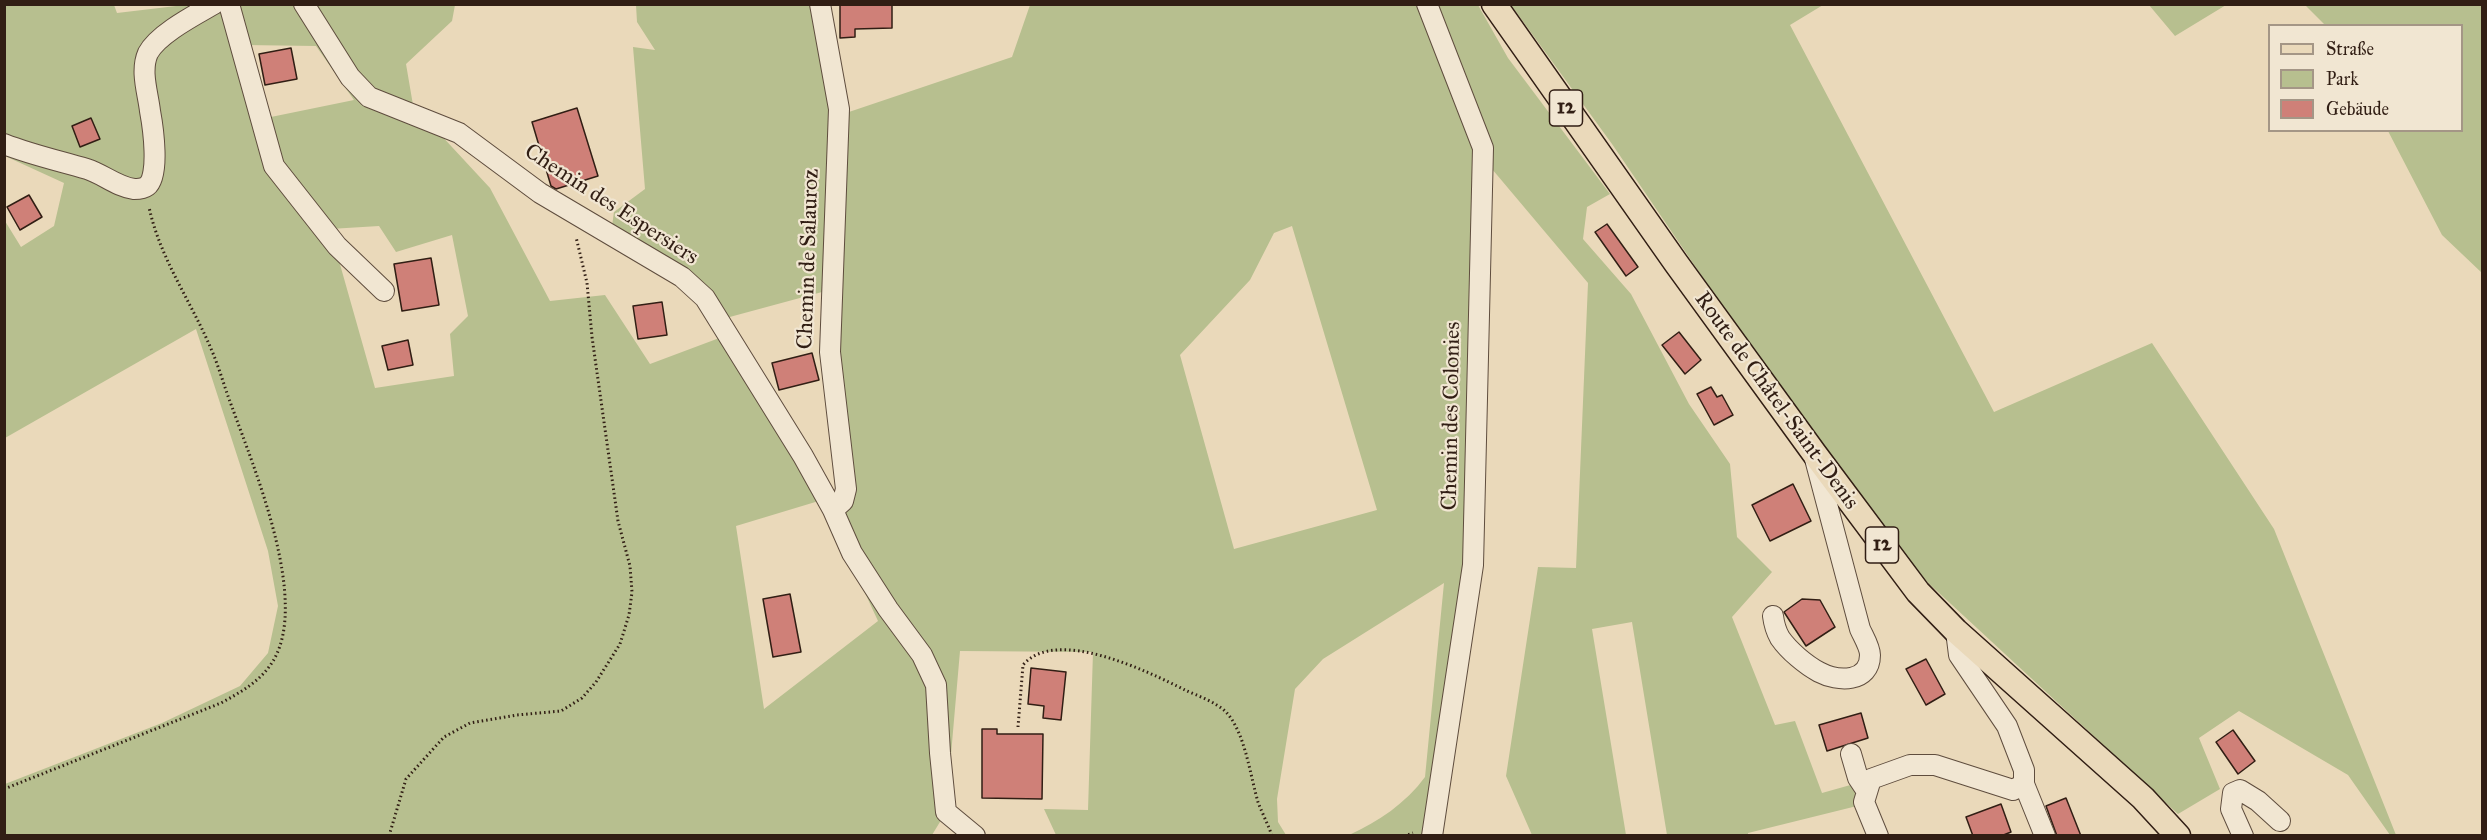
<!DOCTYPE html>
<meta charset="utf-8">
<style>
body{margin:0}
#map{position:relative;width:2487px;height:840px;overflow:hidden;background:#ead9ba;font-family:"IM FELL Great Primer",serif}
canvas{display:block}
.frame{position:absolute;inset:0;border:6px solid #311e14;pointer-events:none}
.legend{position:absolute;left:2268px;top:24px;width:195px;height:108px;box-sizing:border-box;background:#f1e6d2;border:2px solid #a49686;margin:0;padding:8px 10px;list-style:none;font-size:18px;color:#311e14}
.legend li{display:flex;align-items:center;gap:12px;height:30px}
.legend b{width:30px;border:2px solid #a49686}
</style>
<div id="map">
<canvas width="2487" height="840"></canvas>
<div class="frame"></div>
<ul class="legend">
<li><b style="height:8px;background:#ead9ba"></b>Straße</li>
<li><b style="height:16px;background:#b7bf8f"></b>Park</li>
<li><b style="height:16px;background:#cf8078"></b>Gebäude</li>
</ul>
</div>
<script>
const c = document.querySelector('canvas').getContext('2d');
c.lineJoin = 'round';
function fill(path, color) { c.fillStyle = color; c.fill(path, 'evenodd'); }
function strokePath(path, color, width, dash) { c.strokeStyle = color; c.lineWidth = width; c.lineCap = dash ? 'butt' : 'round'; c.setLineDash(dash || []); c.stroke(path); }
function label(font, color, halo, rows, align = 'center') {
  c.font = font + ' "IM FELL Great Primer",serif'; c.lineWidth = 4.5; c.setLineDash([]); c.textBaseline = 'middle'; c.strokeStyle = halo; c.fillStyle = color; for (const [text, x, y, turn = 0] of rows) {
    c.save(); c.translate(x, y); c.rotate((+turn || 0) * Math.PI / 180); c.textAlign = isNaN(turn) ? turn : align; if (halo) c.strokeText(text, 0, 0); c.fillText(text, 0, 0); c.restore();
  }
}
fill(new Path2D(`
 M193,4L455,5L452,21L406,64L413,105L490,188L550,301L605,295L650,364L730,334L822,500L839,497L823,344L822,292L726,318L612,226L614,212L645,189L633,47L655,50L637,22L636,5H816L843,114L1012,57L1030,5H1478L1508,58L1610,194L1587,207L1583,239L1631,294L1689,404L1730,464L1737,537L1772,572L1732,617L1775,725L1795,721L1822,793L1854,784L1861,805L1748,833V835H1667L1632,622L1592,629L1626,835H1532L1506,776L1538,567L1576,568L1588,283L1492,169L1481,575L1441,835H1349C1378,822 1406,803 1425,777L1444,583L1323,659L1295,689L1277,799L1278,822L1286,835H1056L1044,809L1088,810L1093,652L960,651L946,812L932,835H5V784L162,723L240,686L268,653L278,606L268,551L196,329L5,438V221L21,247L54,226L64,183L5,156L4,5H114L117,13ZM244,45L316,46L354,100L266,118ZM379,226L396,252L452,235L468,316L450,334L454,376L375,388L330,229ZM1292,226L1377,510L1234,549L1180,355L1250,280L1274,233ZM822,500L878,621L764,709L736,526Z
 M1511,5H1823L1790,25L1994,412L2152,343L2274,529L2396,835H2390L2348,775L2239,711L2199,738L2220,789L2178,814L1925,580L1765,369L1612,144Z
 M2149,5H2226L2175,36Z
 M2305,5H2482V273L2442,235L2388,131L2462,130V26L2325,25Z`), '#b7bf8f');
const building = new Path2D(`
 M840,4H892V28L855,29V37L840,38Z
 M291,48L297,79L265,85L259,54Z
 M577,108L598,176L556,189L551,186L532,122Z
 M91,118L100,139L80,147L72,126Z
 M29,195L42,217L20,230L7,207Z
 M1607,224L1638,267L1626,276L1595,232Z
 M431,258L439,305L402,311L394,264Z
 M662,302L667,335L638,339L633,306Z
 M1679,332L1701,360L1685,374L1662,345Z
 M408,340L413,365L388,370L382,346Z
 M812,353L819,380L779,390L772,363Z
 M1711,387L1717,397L1722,395L1733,415L1714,425L1697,394Z
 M1793,484L1811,521L1770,541L1752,505Z
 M790,594L801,652L773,657L763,599Z
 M1802,599L1820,600L1835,627L1806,646L1784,612Z
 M1926,659L1945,694L1926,705L1906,669Z
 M1031,668L1066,672L1061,720L1043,718L1044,706L1028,704Z
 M1861,713L1868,738L1827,751L1819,725Z
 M982,729H997V734H1043L1042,799L982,798Z
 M2233,730L2255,761L2238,774L2216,742Z
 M2066,798L2081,836H2057L2046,806Z
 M2001,804L2011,832L2001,836H1973L1966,817Z`);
fill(building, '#cf8078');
strokePath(building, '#311e14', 1.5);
const minor = new Path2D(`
 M229,4L274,166L337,246L384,291
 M304,4L350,77L369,97L459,133L540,193L682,277L705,298L803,456L833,510L852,553L888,609L922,655L936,685L940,753L946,812L975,836
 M820,4L839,109L830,352L846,489L843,501L833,510
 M1427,4L1483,148L1473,565L1432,836
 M4,144C32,155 60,161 87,169C103,174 117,187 134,189C138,189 143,189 147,186C160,176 153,127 150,111C148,93 140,71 148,53C158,34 195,15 214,4
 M1773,616C1774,624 1776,631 1780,638C1789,651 1806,665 1819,672C1838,682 1870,683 1870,655C1870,647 1863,636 1860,629L1815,459
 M1851,754L1858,778L1866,790
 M2024,784L2045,836
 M1878,836L1864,802L1871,779L1910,765H1935L2013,790L2024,784V770L2007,726L1959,655L1956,631
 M2243,836L2231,809L2233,793L2240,790L2258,801L2280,821`);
const major = new Path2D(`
 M1494,4L1676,263L1814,453L1918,592L1956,631L2143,798L2178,836`);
strokePath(minor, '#5f4d3e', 22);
strokePath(major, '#311e14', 27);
strokePath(new Path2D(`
 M1018,727L1023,665C1056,626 1149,672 1185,690C1198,696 1216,702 1226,712C1245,732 1250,775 1258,802C1262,813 1268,824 1272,836
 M4,789L221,703C241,692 261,681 273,661C310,601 254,468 232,407C225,389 220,370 212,351C192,303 160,259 149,207
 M389,836L406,779L444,737L470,723L517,715L561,711L582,698L596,682L620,644L629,615L632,592L630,566L618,521L592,337L587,283L576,237
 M1404,836L1413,833`), '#311e14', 3, [1.5, 3]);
strokePath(minor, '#f1e6d2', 20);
strokePath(major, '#ead9ba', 24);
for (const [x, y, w] of [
 [1566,108,33],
 [1882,545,33]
]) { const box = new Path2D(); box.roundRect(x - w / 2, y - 18, w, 36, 4.5); c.fillStyle = '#f1e6d2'; c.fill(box); strokePath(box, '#311e14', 1.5); }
label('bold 21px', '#311e14', null, [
 ["12",1566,108],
 ["12",1882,545]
]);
label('22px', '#311e14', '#f1e6d2', [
 ["Chemin des Espersiers",611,205,33],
 ["Chemin de Salauroz",809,259,-88],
 ["Route de Châtel-Saint-Denis",1776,401,54],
 ["Chemin des Colonies",1452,416,-89]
]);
</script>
